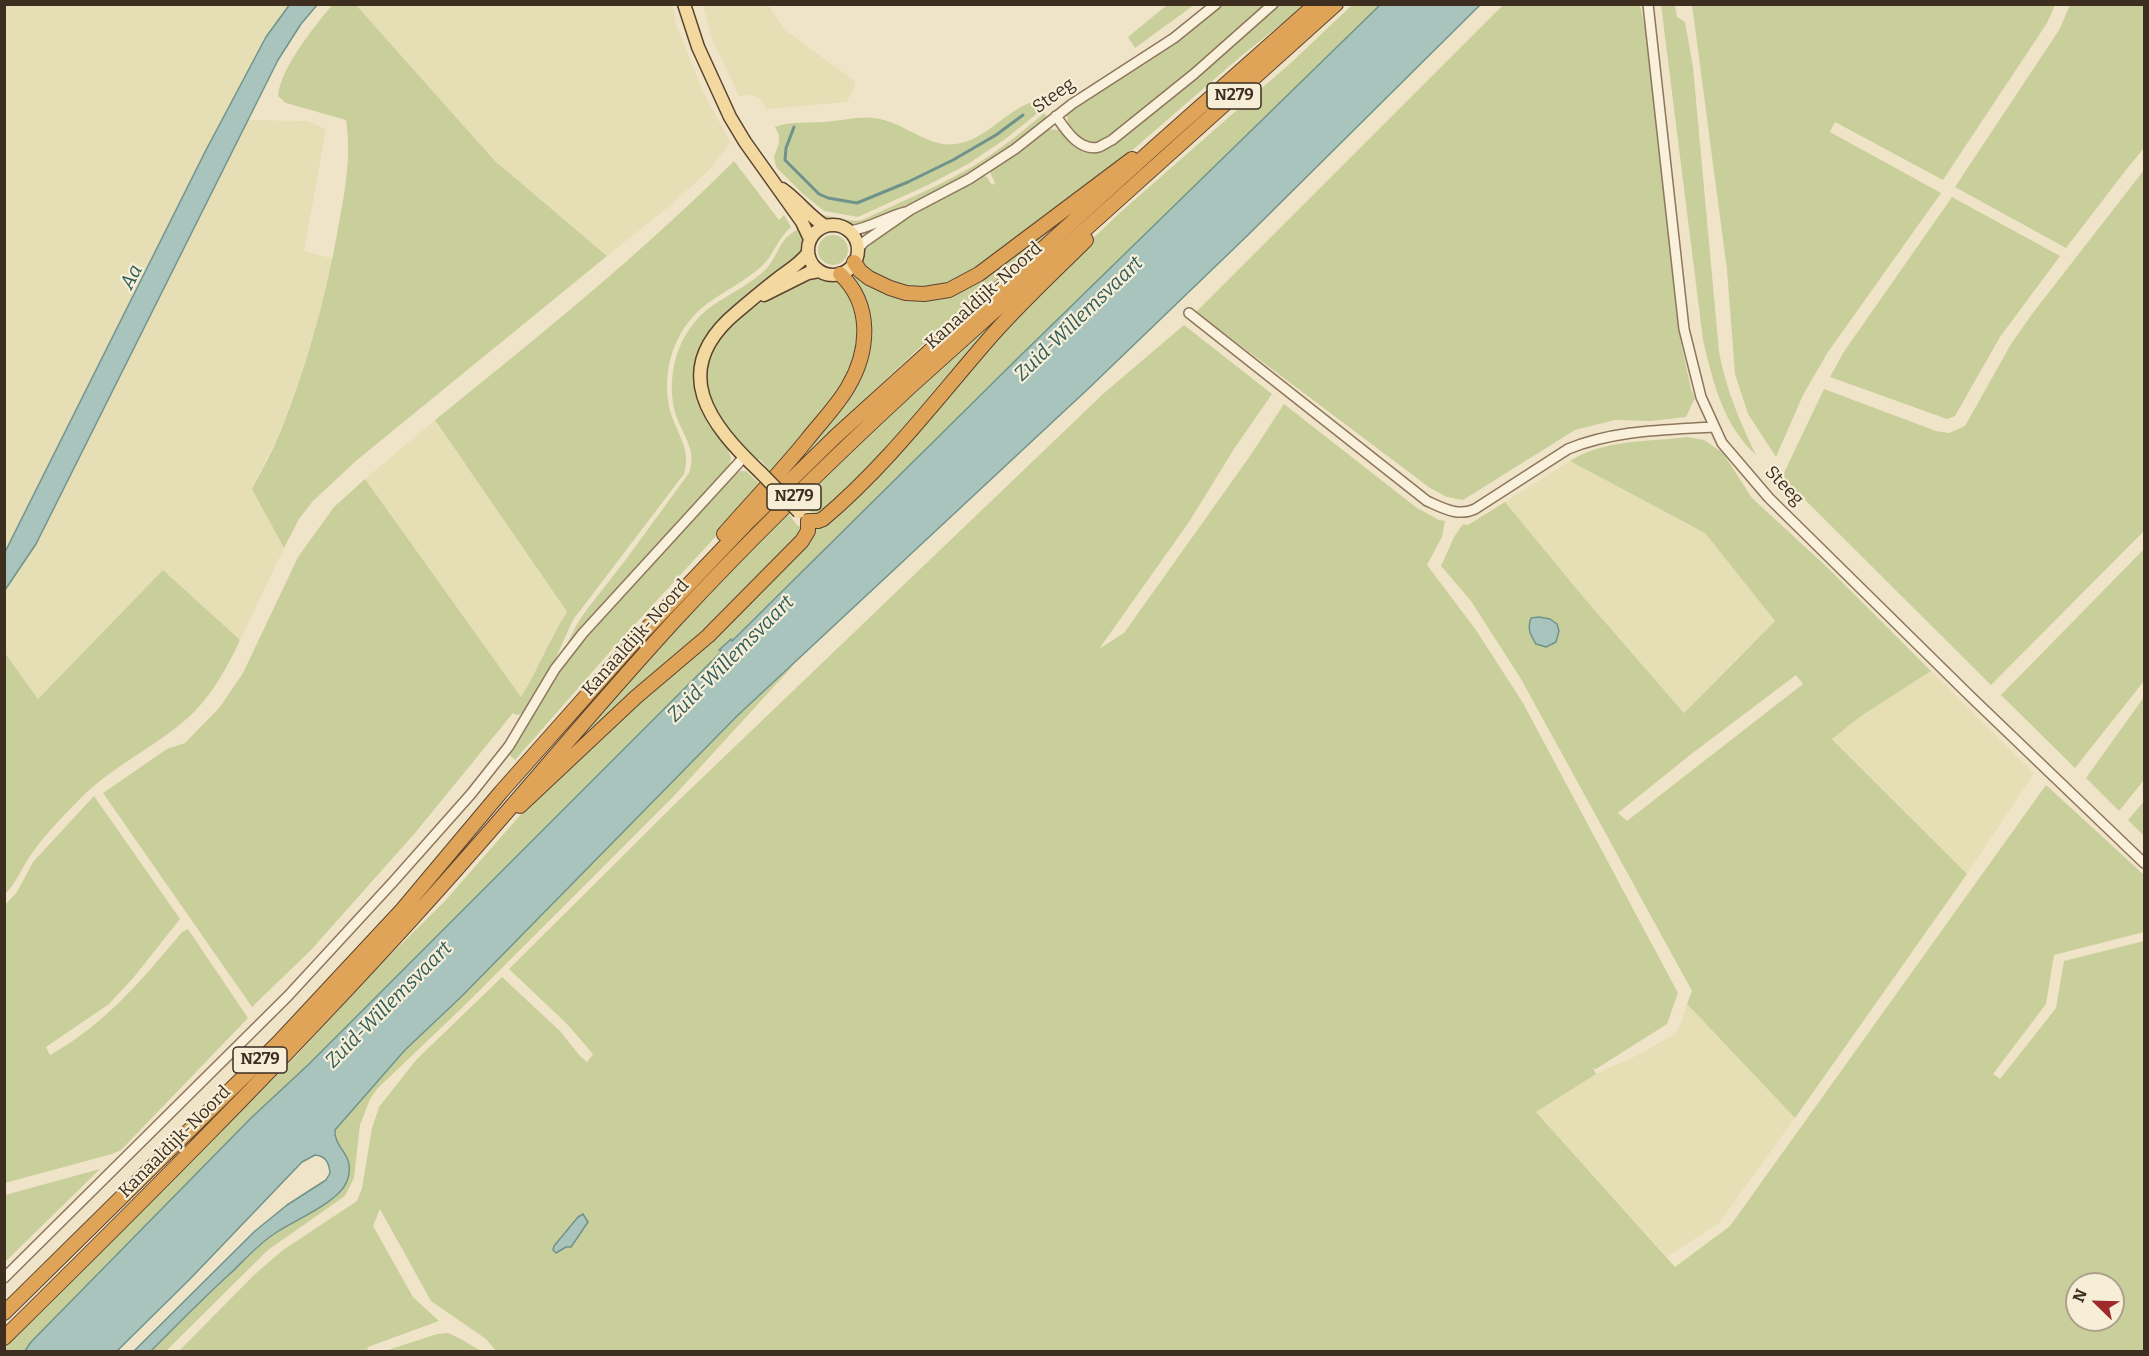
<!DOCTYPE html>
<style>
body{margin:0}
#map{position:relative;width:2149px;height:1356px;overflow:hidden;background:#f0e4c8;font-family:Bitter,serif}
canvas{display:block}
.frame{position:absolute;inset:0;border:6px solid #3d2e20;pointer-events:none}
.north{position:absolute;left:2065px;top:1272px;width:60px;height:60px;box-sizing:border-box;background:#f7eed8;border:2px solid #ada18e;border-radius:50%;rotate:293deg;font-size:16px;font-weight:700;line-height:24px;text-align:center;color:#3d2e20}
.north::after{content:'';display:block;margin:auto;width:21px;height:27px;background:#9e2a2b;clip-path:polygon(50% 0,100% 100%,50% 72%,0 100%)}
</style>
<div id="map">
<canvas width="2149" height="1356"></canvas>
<div class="frame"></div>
<div class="north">N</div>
</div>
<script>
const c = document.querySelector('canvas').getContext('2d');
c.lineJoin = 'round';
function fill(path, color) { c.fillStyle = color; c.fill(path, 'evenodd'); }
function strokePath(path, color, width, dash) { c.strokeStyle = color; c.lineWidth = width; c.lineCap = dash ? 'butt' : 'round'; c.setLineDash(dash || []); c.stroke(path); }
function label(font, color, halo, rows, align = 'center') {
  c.font = font + ' Bitter,serif'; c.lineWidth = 4.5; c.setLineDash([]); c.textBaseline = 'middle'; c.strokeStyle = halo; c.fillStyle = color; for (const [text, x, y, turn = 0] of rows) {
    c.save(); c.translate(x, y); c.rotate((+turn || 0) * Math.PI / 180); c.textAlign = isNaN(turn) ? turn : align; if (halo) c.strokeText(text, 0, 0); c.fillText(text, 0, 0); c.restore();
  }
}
fill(new Path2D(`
 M5,5H290L266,37L206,150L5,552Z
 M356,5H673L676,25L707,100L730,141V144L706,173L667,208L607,256L495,161Z
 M703,5H768L785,30L856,82L847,102L767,109L759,98L752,95L739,96L712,39Z
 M248,120L307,121L326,129L304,251L334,259L333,262L314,334L297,386L278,436L252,488L284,548L240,640L163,570L38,699L5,653L4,590L36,544Z
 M435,420L567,613L555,631L543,657L521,698L365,479Z
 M1570,461L1705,533L1775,621L1733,662L1684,713L1585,599L1505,502Z
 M1931,671L2034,773L1967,874L1832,738L1861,716Z
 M1687,1004L1795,1118L1719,1223L1667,1257L1536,1112L1596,1074L1640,1054L1675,1034L1681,1024Z`), '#e6deb5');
fill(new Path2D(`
 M332,5H356L495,161L607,256L357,460L313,501L299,519L284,548L252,489C261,471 271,454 279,435C305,371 325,302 337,234C344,196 352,159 346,120L286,103L278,96C280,68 315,26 332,5Z
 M1167,5H1194L1135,48L1128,37Z
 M1222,5H1268L1211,54L1102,141C1086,146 1078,137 1068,127L1067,115L1071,110L1200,23Z
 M1279,5H1305L1240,57L1115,165L1011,247L955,283L912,289L867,271L861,261L863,252L869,243L924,208L983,176L987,177L992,185L995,183L991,175V171L1049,129L1059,130L1096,150L1237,41Z
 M1352,5H1380L1018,358L731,641L730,639L719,650L723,651L308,1065L251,1118L31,1342L25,1351L5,1352V1348L297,1055L384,961L444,902L530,804L813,529L1053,276L1123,210L1294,60Z
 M1503,5H1640L1646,30L1680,338L1691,389L1695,398L1686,417L1651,421L1615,420L1575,430L1463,500L1447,497L1430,488L1196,312Z
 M1661,5H1675L1677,17L1685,22L1693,67L1719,352C1726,389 1740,422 1756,455C1723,425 1713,382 1703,340Z
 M1692,5H2055L2047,23L1943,180L1835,122L1830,132L1941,193L1828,352L1803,395L1776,457L1748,414L1735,374L1727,270Z
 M2070,5H2144V148L2126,170L2066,248L1955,187L2059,30Z
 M1032,102L1039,112L1004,140L968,164L928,185L858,217L824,211L802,193L776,167L774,157L779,143V135L775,127C792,121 807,123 824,122C840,121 858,116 874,118C903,121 927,148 956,144C986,140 1005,111 1032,102Z
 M1044,113L1047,117C1017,143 985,167 949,185C920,200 890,212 861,225C849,226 826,220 816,214C828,215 851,223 862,220C898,203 935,188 970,168C997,152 1021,133 1044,113Z
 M734,161L779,220L784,215L791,227C777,239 774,255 761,267C745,281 725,291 708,303C678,325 663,363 668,400C671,428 693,445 684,474L573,620L549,673L525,713L517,715L513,713L415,833L311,950L252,1007L103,793L167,749L185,743L220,707L243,673L298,557L334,507L365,479L521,697C538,670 549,640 567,612L435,420C538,337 641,254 734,161Z
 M2144,170V531L1991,685L1782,477L1824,389L1936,431L1949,433L1965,426L2011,344L2032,314Z
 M1090,196L930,338L767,491L865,357L848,274L854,269L933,296Z
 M1952,197L2060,256L2000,337L1955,416L1947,419L1830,377L1843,353Z
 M801,227L805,237L799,258L720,318L704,338L696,357L693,382L697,399L709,425L728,450L731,458L728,469L563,652L576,626L585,612L627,558L689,473C699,446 676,429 673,403C668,367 680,331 709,308C726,296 747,286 763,272C774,263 777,248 786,238C790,234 796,230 801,227Z
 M818 250a15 15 0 1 1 30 0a15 15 0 1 1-30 0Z
 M807,276H817L841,281L853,295L861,339L845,384L772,474C769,471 764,463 760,460C759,459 757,460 756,459C744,453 725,427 718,415C676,342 757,305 807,276Z
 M1031,287L926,409L822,514L811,515L812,513L798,501L937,370Z
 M1184,325L1272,394L1234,449L1189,522L1099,649L1124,633L1250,456L1284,404L1417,508L1439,520L1445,521L1442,537L1427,565L1476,630L1523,703L1678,993L1667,1024L1596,1069L1593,1068L1596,1074L1536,1112L1675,1267L1730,1226L2046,785L2144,875V932L2054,955L2046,1004L1993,1074L2000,1079L2056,1008L2064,961L2144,941V1351H496L486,1339L431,1301L380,1209L373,1226L413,1297L439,1321L368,1347L367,1351L178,1352L254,1275L283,1250L357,1201L362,1188L372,1128L379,1107L416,1060L502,977L560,1031L580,1056L587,1062L593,1054L567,1024L509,969L678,801L1103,394ZM578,1217L571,1247H566L560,1250V1238ZM2077,1284H2113V1320H2077Z
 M1688,437L1704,440L1723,453L1752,498L1829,569L1931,671L1861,716L1832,739L1967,874L1795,1118L1687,1004L1692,991L1521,679L1471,601L1441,566L1454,537L1463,524L1468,525L1505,502L1585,599L1684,713L1775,621L1705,533L1570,461C1604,439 1649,442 1688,437ZM1796,675L1803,684L1627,821L1618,813L1690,755Z
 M741,471H746L762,486L616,645L515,760L507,753L571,652L733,474Z
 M787,512L798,526H801L800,535L705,634L544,780C619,686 703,599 787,512Z
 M2144,549V681L2075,768L2001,695Z
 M163,570L240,640C226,670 209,701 183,722C150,750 108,769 78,801C62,817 42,838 30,856C21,870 16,883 5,894V653L38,699Z
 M794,663L791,668L674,796L467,1003L378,1088L370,1099L360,1125L354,1178L345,1196L268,1250L166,1351L151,1352L199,1302L261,1244L293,1221L336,1197L343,1149L336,1139L335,1130L405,1050L461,997L737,716Z
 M2144,697V780L2119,811L2086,778Z
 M94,796L180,919L134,977L109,1004L46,1047L50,1055C104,1025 143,979 182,932L188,929L248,1018L121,1150L112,1154L5,1183V905L17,892L33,862Z
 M2144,801V836L2128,820Z
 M100,1169L5,1262V1195Z
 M448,1333L461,1339L481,1351H385L437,1334Z`), '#c9cf9b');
const water = new Path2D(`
 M290,4L317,5L301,24L278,60L36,544L5,590V552L206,150L266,37Z
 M1380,5H1480L1248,235L1089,388L737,716L461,997L405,1050L335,1130C333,1148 357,1155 347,1181C339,1203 294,1220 274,1234C259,1244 246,1258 233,1271C204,1297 178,1324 151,1351H134L255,1231L287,1205L326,1180L330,1173C329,1163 326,1156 315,1155L302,1162L190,1279L117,1351H25L31,1342L251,1118L308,1065L722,651L719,650L731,639L732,641L1018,358Z
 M1539,617L1550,619L1557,624L1559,631L1556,642L1546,647L1536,644C1530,634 1527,629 1531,618Z
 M583,1214L588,1222L571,1247H566L556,1253L553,1250L554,1246L578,1217Z`);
fill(water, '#a9c4bc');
strokePath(water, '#6f938a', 1.5);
strokePath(new Path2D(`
 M794,127L786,148L785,160L819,194L828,198L857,203L908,182L953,160L996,135L1023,115`), '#6f938a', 3);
const minor = new Path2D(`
 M1648,4L1684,329L1701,397L1722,443L1769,498L1970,696L2144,863
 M1056,116C1065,129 1079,152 1099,147C1103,145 1108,142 1112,140L1194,74L1273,4
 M849,231C868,229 886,217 905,212
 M857,250L864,242L910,210L969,179L1015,149L1072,104L1174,38L1216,4
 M1189,313L1427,501C1443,508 1458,517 1475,509L1568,449C1614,430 1664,430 1713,427
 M4,1278L288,996L393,882L471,794L509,746L555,669L583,633L744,457`);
const major = new Path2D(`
 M684,4L698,47L730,117L745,142L802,222L810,239
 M782,189C798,200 809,216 825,226
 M808 250a25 25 0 1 1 50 0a25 25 0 1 1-50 0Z
 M764,295L808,273L819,271
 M761,473C709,424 667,370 737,312C750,301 763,290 776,280C787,271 799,265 808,253`);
const highway = new Path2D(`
 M854,262L860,271L869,278L890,288L906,293L924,294L949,290L979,274L1132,159
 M724,534C751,503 780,473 806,441C820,423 837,406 848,387C870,350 872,304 840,274
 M520,806L636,697L708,636L802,541L808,531V521H818L823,519C885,467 935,401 987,341C1018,305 1053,273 1086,240
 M4,1313L279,1042L402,910L501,792L634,642L748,522L836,436L1155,147L1316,4
 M4,1338C142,1202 279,1065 410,921C501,822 585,718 676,619C751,538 830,461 911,386L1336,4`);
strokePath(minor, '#8d765c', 12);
strokePath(major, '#5b4430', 15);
strokePath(highway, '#5b4430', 16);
strokePath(minor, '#faf1dc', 9);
strokePath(major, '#f3d9a0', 12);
strokePath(highway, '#e0a458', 14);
const majorBridge = new Path2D(`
 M761,473L799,512`);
strokePath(majorBridge, '#5b4430', 15, []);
strokePath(majorBridge, '#f3d9a0', 12);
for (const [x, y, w] of [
 [1234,96,54],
 [794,497,54],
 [260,1060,54]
]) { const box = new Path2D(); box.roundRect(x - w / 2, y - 13, w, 26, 4.5); c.fillStyle = '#f7eed8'; c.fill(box); strokePath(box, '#3d2e20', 1.5); }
label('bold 16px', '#3d2e20', null, [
 ["N279",1234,96],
 ["N279",794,497],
 ["N279",260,1060]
]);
label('18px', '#3d2e20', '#f7eed8', [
 ["Steeg",1054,96,-36],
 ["Kanaaldijk-Noord",984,296,-42],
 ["Steeg",1784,486,46],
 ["Kanaaldijk-Noord",636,638,-48],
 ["Kanaaldijk-Noord",175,1142,-45]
]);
label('italic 20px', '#2f5d5a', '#f7eed8', [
 ["Aa",132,277,-63],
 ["Zuid-Willemsvaart",1079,319,-44],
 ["Zuid-Willemsvaart",731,659,-45],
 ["Zuid-Willemsvaart",389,1005,-45]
]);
</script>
